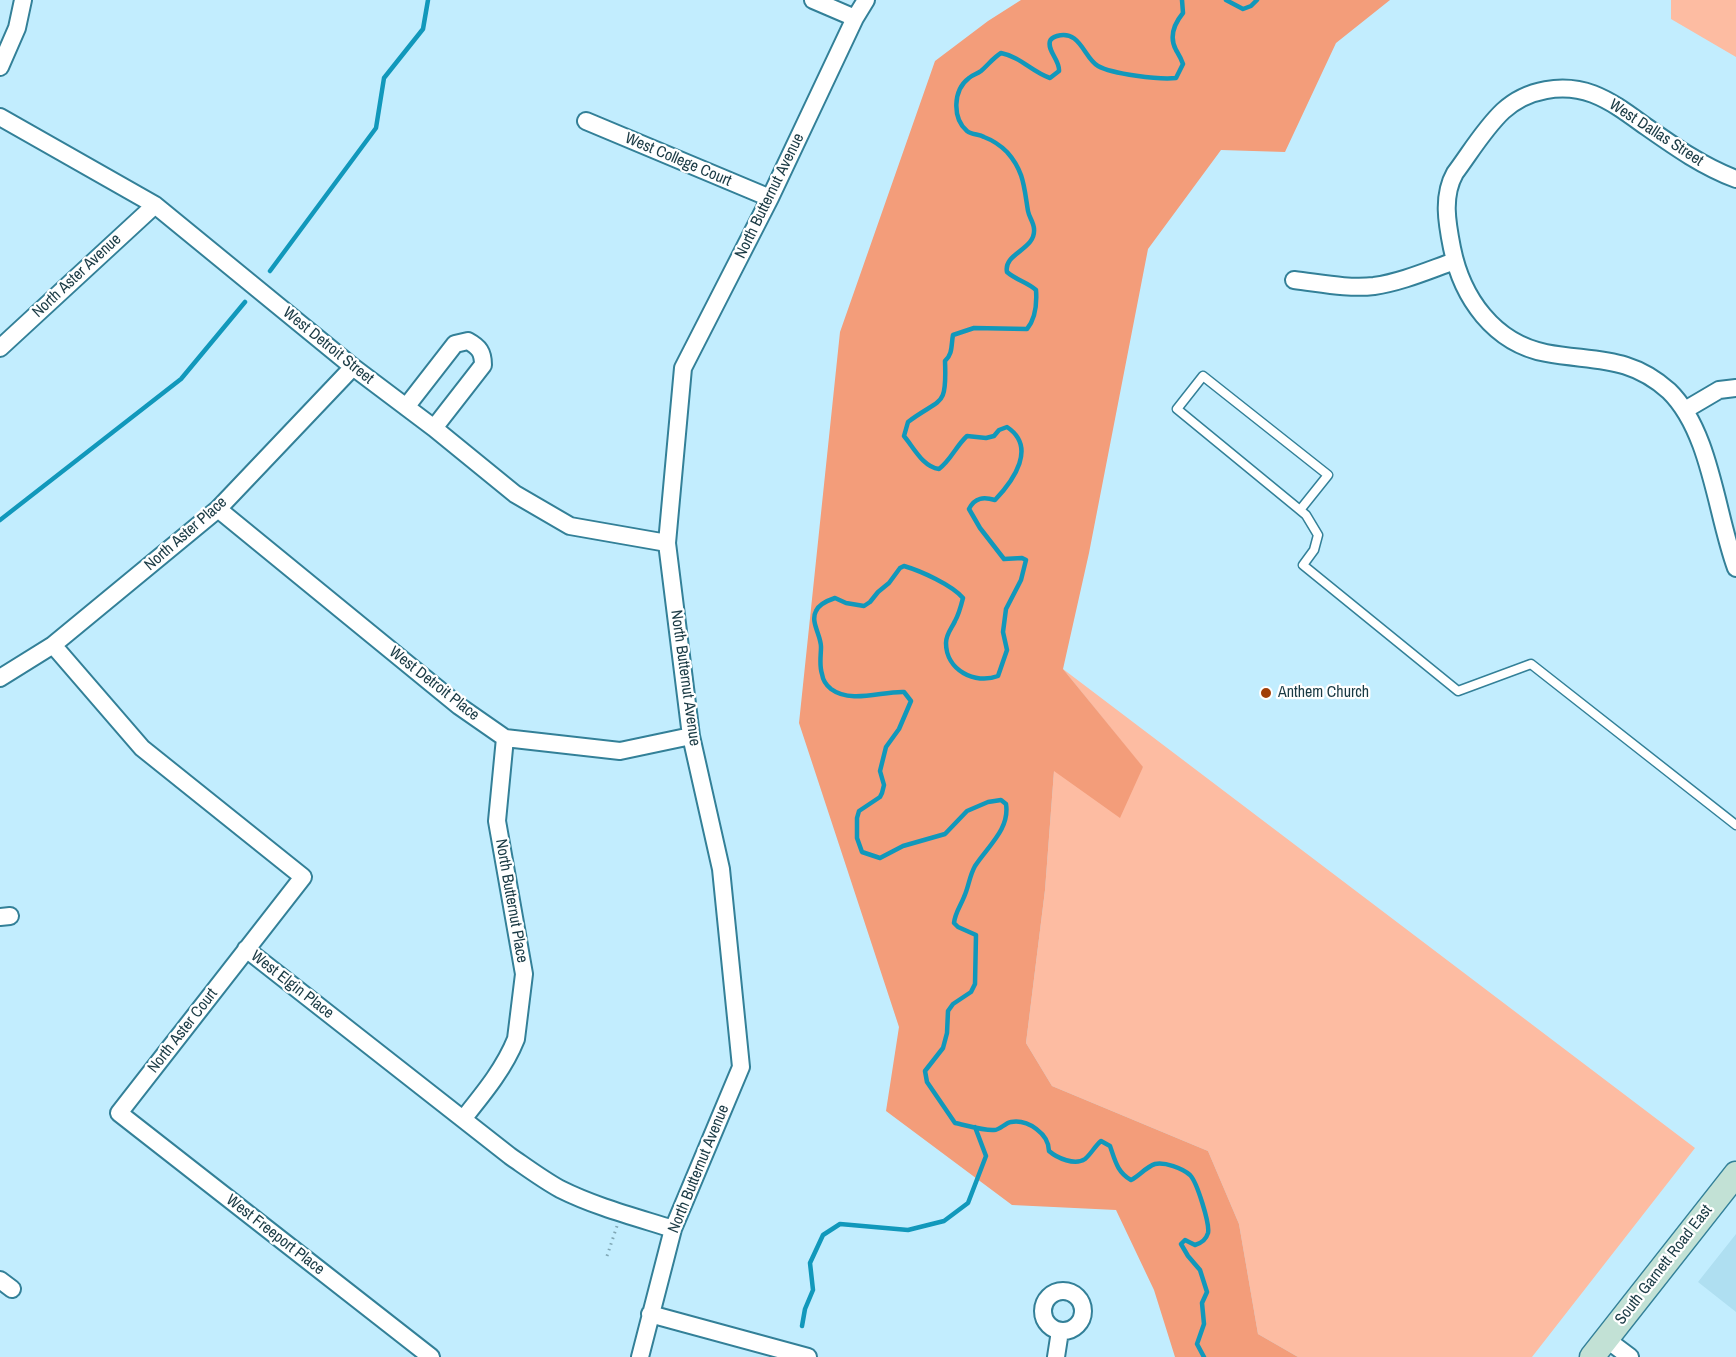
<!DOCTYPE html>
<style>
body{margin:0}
canvas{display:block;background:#c2edfe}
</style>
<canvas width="1736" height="1357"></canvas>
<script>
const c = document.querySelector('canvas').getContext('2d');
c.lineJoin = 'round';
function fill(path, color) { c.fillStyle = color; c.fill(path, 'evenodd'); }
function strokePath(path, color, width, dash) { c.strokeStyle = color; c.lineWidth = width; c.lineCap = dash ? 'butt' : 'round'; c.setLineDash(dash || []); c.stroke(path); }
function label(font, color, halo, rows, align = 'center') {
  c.font = font + ' "Archivo Narrow",sans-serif'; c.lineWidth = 4.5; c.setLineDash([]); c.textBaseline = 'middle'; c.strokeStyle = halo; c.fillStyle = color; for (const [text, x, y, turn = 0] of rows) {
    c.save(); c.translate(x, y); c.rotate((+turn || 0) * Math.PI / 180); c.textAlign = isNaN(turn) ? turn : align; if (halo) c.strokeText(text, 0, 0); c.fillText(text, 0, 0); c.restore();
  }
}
fill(new Path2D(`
 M1736,1234V1312L1698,1282Z`), '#afdff1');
fill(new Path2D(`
 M1671,0H1736V57L1671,19Z
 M1063,669L1695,1148L1532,1357H1298L1258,1334L1239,1224L1208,1151L1052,1086L1026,1043L1045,890L1054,771L1143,768Z`), '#fdbca2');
fill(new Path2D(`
 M1021,0H1390L1336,43L1285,152L1221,150L1148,249L1089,553L1063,669L1143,767L1120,818L1054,771L1045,890L1026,1043L1052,1086L1208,1151L1239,1224L1258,1334L1298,1357H1175L1154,1290L1116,1210L1012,1205L886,1111L899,1027L799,723L840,332L935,61L988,21Z`), '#f39d7a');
strokePath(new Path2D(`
 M1182,0L1183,13C1174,24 1169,37 1176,50C1179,55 1181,58 1183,64L1176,78C1160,80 1112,74 1098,66C1084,58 1080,29 1057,36C1054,37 1051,38 1050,41C1047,51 1060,60 1059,71L1050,78C1032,72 1021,57 1001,53C993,58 988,65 981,71C977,74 972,75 969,78C953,90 952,118 967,131C972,135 979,134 984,137C992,140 1001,146 1007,152C1024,171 1024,187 1028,211C1029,217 1034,223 1034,229C1036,250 1003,253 1007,272C1016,280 1027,282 1036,290C1037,304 1036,318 1027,329L974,328L953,335C951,345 953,354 945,361C947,409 941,397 908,422L904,436C914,448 923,467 939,469C951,460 956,446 967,436L986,438L994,436L999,430L1007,427C1037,447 1014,480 995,500C984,497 975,497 969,509L980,528L1004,559L1022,558L1026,560L1021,580L1006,609L1003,632L1007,650L998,676C975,685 946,670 946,643C946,634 952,628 955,621C959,614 961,606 963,598C952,585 921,571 904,566L900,568L889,583L878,592L870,602L864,606L846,603L835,598C829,600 819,604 816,611C810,622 821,635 821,647C821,656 819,665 822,674C823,681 826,685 831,689C851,704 882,691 904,692L911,701L899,729L886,747L880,771L884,785L882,793L880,797L859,811L857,818V838L862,852L880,858L903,846L945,834L967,811L988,802L1001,800L1006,804C1010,829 988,846 975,866C969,877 969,886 964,897C960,907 955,913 954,923L958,927L976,935L975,984L971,992L953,1004L948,1011L947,1033L943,1048L925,1071L927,1082L955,1123C965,1125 985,1131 994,1130C1000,1130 1005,1123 1011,1122C1028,1119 1049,1134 1049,1151C1057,1158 1075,1166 1085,1159C1091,1154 1095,1146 1101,1141L1110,1146C1115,1160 1117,1172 1131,1180C1139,1176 1146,1167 1155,1164C1165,1162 1182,1168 1190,1175C1197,1182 1210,1224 1208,1233C1206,1240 1202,1243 1195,1245L1185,1240L1181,1244L1188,1256L1200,1270L1207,1292L1202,1303L1204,1324L1197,1344L1204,1357
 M1226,0L1243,9L1251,6L1257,0
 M270,271L376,128L384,78L423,29L428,0
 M0,520L181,379L245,302
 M802,1326L805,1309L813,1290L810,1263L823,1235L840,1224L908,1230L944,1221L968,1203L986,1156L975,1127`), '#1198bb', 4.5);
const service = new Path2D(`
 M1300,510L1177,409L1203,376L1328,475L1300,510L1306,515L1318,535L1314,550L1303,565L1458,691L1531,664L1736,825`);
const minor = new Path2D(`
 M813,0L855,18
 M0,67L17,28L23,0
 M0,117L155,205L353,367L434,428L515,494L570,526L667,543
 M586,121L770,198
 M1736,179C1701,166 1671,144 1641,123C1626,112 1611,101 1593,94C1563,83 1527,89 1503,111C1484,129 1470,153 1455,173C1442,196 1447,223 1452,248C1462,298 1494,343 1546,353C1594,362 1629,355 1669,391C1711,432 1716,514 1736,568
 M1294,280C1320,283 1348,289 1374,286C1402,282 1429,270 1455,261
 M0,348L155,205
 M406,407L455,344L468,341C479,347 483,352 483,365L434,428
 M1685,410L1719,390L1736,388
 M218,509L459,706L505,738L620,751L691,736
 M53,645L142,748L303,877L119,1113L431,1357
 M0,678L53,645L218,509L353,367
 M0,917L10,916
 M246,949L510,1156C526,1167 542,1179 560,1189C596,1207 635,1217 673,1229
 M463,1119C483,1094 504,1069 516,1039L524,974L497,821L505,738
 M0,1280L12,1289
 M1043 1311a20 20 0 1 1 40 0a20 20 0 1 1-40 0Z
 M650,1314L808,1357
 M1606,1339L1630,1357
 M640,1357L673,1229L741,1067L721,869L691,736L667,543L683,368L770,198L855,18L866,0
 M1056,1357L1060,1331`);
const secondary = new Path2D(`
 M1592,1357L1736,1174`);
strokePath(service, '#338098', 11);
strokePath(minor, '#338098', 20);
strokePath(secondary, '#338098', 27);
strokePath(new Path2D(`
 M607,1256L617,1226`), '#7fa6b4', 3, [1.5, 4.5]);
strokePath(service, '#fff', 8);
strokePath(minor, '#fff', 16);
strokePath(secondary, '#c2e1d5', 24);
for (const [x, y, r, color] of [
 [1266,693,6,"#a13e07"]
]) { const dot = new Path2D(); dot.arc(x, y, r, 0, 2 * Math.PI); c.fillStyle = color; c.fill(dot); strokePath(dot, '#fff', 2); }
label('16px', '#1a3a44', '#fff', [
 ["West Dallas Street",1656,133,33],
 ["West College Court",678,160,23],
 ["North Butternut Avenue",770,196,-64],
 ["North Aster Avenue",77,276,-43],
 ["West Detroit Street",328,346,39],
 ["North Aster Place",186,534,-41],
 ["North Butternut Avenue",685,678,82],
 ["West Detroit Place",434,684,38],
 ["North Butternut Place",511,901,80],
 ["West Elgin Place",292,985,38],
 ["North Aster Court",183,1031,-52],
 ["North Butternut Avenue",699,1169,-68],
 ["West Freeport Place",275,1235,38],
 ["South Garnett Road East",1664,1265,-52]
]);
label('16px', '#1a3a44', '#fff', [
 ["Anthem Church",1278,693]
], 'left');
</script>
